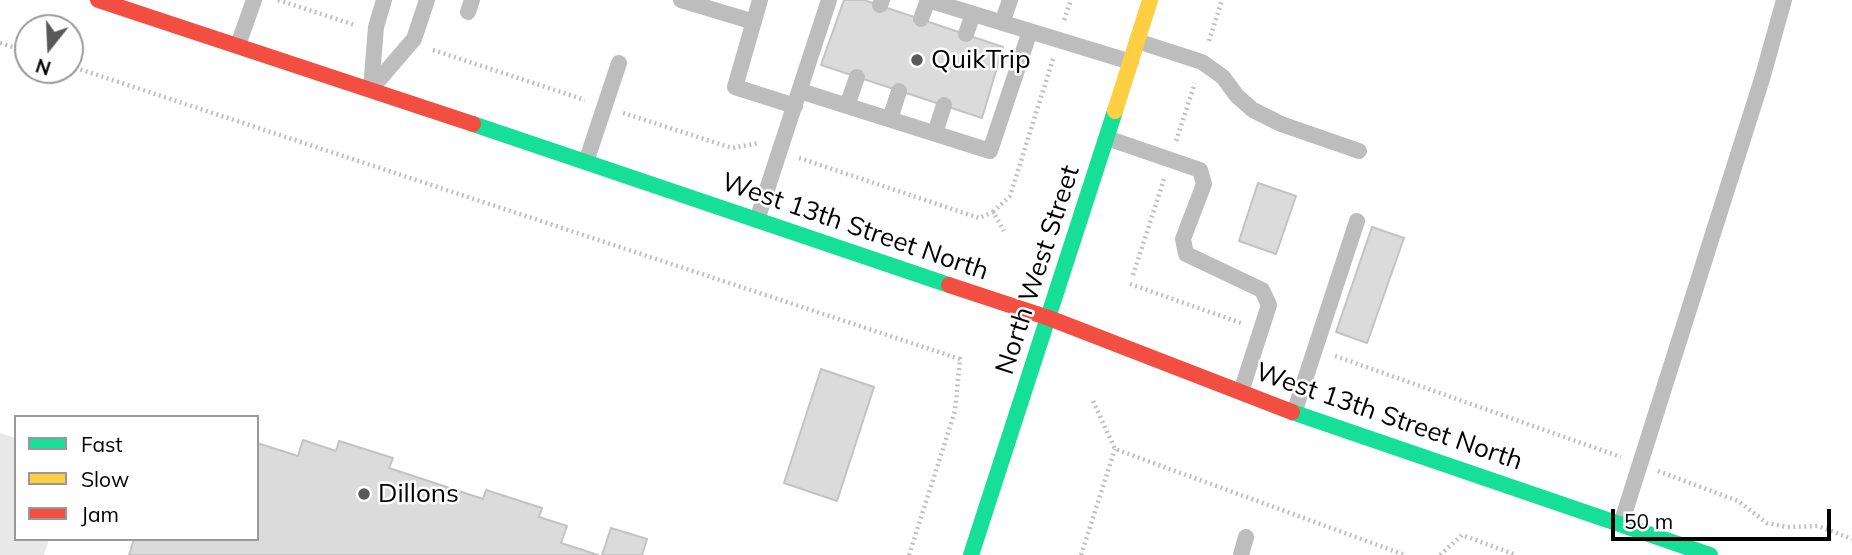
<!DOCTYPE html>
<html>
<head>
<meta charset="utf-8">
<style>
  body { margin:0 }
  #map { position:relative; width:1852px; height:555px; overflow:hidden; background:#fff; font-family:Mulish,sans-serif }
  canvas { display:block }
  .legend { position:absolute; left:14px; top:415px; width:245px; height:126px; box-sizing:border-box; background:#fff; border:2px solid #999; margin:0; padding:9px 12px; list-style:none; font-size:21px; color:#000 }
  .legend li { display:flex; align-items:center; gap:14px; height:35px }
  .legend b { width:35px; border:2px solid #999 }
  .north { position:absolute; left:14px; top:14px; width:70px; height:70px; box-sizing:border-box; background:#fff; border:2px solid #999; border-radius:50%; rotate:198deg; font-size:19px; font-weight:700; line-height:28px; text-align:center; color:#000 }
  .north::after { content:''; display:block; margin:auto; width:24px; height:32px; background:#595959; clip-path:polygon(50% 0,100% 100%,50% 72%,0 100%) }
  .scale { position:absolute; left:1611px; top:509px; width:220px; height:32px; box-sizing:border-box; border:4px solid #000; border-top:0; padding-left:9px; font-size:21px; line-height:24px; white-space:nowrap; color:#000; -webkit-text-stroke:5px #fff; paint-order:stroke }
</style>
</head>
<body>
<div id="map">
<canvas width="1852" height="555"></canvas>
<ul class="legend">
<li><b style="height:9px;background:#16e098"></b>Fast</li>
<li><b style="height:9px;background:#ffcf43"></b>Slow</li>
<li><b style="height:9px;background:#f24e42"></b>Jam</li>
</ul>
<div class="north">N</div>
<div class="scale">50 m</div>
</div>
<script>
const context = document.querySelector('canvas').getContext('2d');
context.lineJoin = 'round';
function fill(path, color) {
  context.fillStyle = color;
  context.fill(path, 'evenodd');
}
function toPath(rows) {
  const path = new Path2D();
  for (const r of rows) {
    path.moveTo(r[0], r[1]);
    for (let i = 2; i < r.length; i += 2) path.lineTo(r[i], r[i + 1]);
  }
  return path;
}
function strokePath(path, color, width, dash) {
  context.strokeStyle = color;
  context.lineWidth = width;
  context.lineCap = dash ? 'butt' : 'round';
  context.setLineDash(dash || []);
  context.stroke(path);
}
function write(font, color, halo, rows, align = 'center') {
  context.font = font + ' Mulish,sans-serif';
  context.lineWidth = 5;
  context.setLineDash([]);
  context.textBaseline = 'middle';
  context.strokeStyle = halo;
  context.fillStyle = color;
  for (const [text, x, y, turn = 0] of rows) {
    context.save();
    context.translate(x, y);
    context.rotate((+turn || 0) * Math.PI / 180);
    context.textAlign = isNaN(turn) ? turn : align;
    if (halo) context.strokeText(text, 0, 0);
    context.fillText(text, 0, 0);
    context.restore();
  }
}
fill(toPath([
  [0,433,16,438,16,539,49,539,44,555,0,555]
]), '#e8e8e8');
const building = toPath([
  [844,0,864,0,1003,47,982,118,821,65,844,0],
  [1258,183,1296,196,1276,254,1239,241,1258,183],
  [1372,227,1404,238,1367,343,1336,332,1372,227],
  [821,369,874,387,837,501,784,483,821,369],
  [303,440,336,451,339,441,393,458,389,468,483,499,486,490,542,508,539,517,567,526,561,543,598,555,129,555,134,539,257,539,257,443,298,456,303,440],
  [611,528,647,539,642,555,602,555,611,528]
]);
fill(building, '#dbdbdb');
strokePath(building, '#c3c3c3', 2);
strokePath(toPath([
  [278,0,355,25],
  [1064,20,1071,0],
  [1209,41,1222,0],
  [0,43,28,52],
  [433,50,585,100],
  [70,66,960,359,955,411,909,555],
  [623,113,732,148,759,143],
  [1176,141,1195,83],
  [799,158,979,218,993,212,1004,231],
  [993,212,1010,196,1053,59],
  [1133,275,1164,179],
  [1130,284,1241,323],
  [1335,356,1621,457],
  [1093,401,1115,449,1405,555],
  [1658,471,1738,501,1767,523,1787,527,1818,526,1852,539],
  [1081,555,1115,449],
  [1440,555,1462,535,1516,555]
]), '#c2c2c2', 4.5, [2, 3.5]);
strokePath(toPath([
  [681,0,754,22],
  [760,0,735,87,795,106],
  [928,0,1131,62],
  [880,5,882,0],
  [468,12,472,0],
  [921,19,928,0],
  [1002,23,1010,0],
  [966,34,973,14],
  [1137,41,1202,62,1223,77,1237,96,1253,110,1281,124,1359,151],
  [238,45,254,0],
  [371,89,414,39,427,0],
  [371,89,376,27,384,0],
  [800,91,990,151,1030,31],
  [847,106,857,77],
  [890,119,899,91],
  [935,133,944,105],
  [1107,138,1200,170,1204,184,1183,239,1186,254,1262,290,1269,305,1241,392],
  [586,162,619,63],
  [757,220,829,0],
  [1294,413,1357,221],
  [1621,524,1762,79,1784,0],
  [1241,555,1246,537]
]), '#bdbdbd', 16);
strokePath(toPath([
  [473,124,949,285],
  [1292,412,1710,555],
  [971,555,1115,111]
]), '#16e098', 16);
strokePath(toPath([
  [1115,111,1150,0]
]), '#ffcf43', 16);
strokePath(toPath([
  [98,0,473,124],
  [949,285,1049,318,1292,412]
]), '#f24e42', 16);
for (const [x, y, r, color] of [
  [917,60,7,"#595959"],
  [364,494,7,"#595959"]
]) {
  const dot = new Path2D();
  dot.arc(x, y, r, 0, 2 * Math.PI);
  context.fillStyle = color;
  context.fill(dot);
  strokePath(dot, '#fff', 2.5);
}
write('26px', '#000', '#fff', [
  ["QuikTrip",931,60],
  ["Dillons",378,494]
], 'left');
write('26px', '#000', '#fff', [
  ["West 13th Street North",855,227,19],
  ["North West Street",1038,270,-72],
  ["West 13th Street North",1389,417,19]
]);
</script>
</body>
</html>
